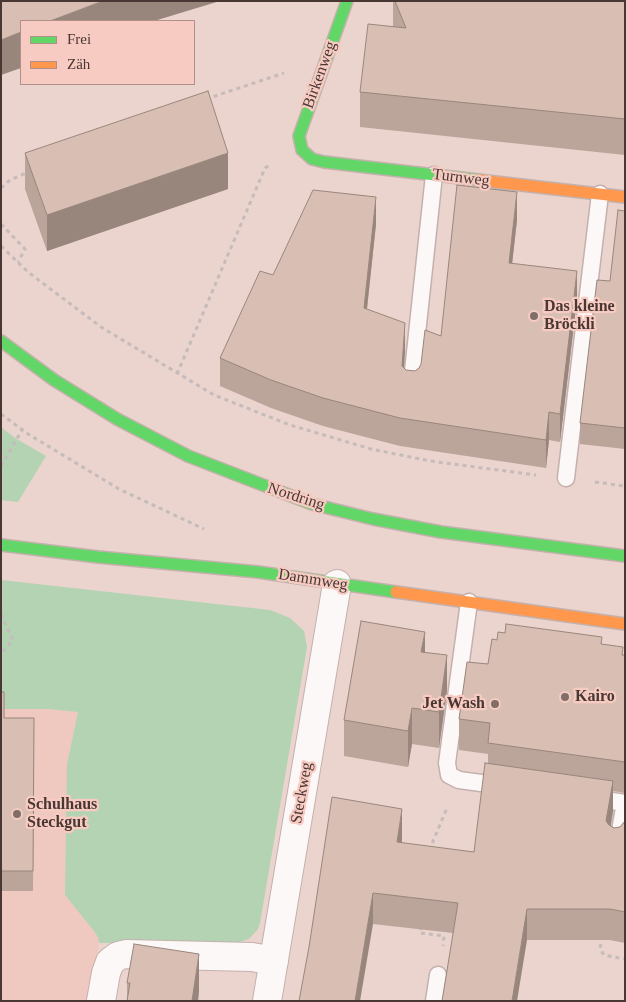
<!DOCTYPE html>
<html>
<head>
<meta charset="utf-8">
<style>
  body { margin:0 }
  #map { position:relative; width:626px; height:1002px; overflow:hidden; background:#ebd3ce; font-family:Georgia,serif }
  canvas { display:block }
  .frame { position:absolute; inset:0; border:2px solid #483733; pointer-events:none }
  .legend { position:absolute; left:20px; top:20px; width:175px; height:65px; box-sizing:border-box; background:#f7cbc2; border:1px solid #b19089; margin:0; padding:6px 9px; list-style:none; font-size:15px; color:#483733 }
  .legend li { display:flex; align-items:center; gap:10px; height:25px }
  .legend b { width:25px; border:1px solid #b19089 }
</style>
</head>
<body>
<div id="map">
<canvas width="626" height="1002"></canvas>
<div class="frame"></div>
<ul class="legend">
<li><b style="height:6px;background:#63d668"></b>Frei</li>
<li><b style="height:6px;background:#ff974d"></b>Zäh</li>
</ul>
</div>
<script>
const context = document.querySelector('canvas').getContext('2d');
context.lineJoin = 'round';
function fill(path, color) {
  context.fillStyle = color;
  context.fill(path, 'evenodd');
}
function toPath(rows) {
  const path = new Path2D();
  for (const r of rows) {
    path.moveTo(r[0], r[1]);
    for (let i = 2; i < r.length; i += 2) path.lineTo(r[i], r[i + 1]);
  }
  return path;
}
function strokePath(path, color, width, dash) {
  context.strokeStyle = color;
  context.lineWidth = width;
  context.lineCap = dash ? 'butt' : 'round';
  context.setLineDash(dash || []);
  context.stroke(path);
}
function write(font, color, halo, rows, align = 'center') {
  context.font = font + ' Georgia,serif';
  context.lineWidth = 4.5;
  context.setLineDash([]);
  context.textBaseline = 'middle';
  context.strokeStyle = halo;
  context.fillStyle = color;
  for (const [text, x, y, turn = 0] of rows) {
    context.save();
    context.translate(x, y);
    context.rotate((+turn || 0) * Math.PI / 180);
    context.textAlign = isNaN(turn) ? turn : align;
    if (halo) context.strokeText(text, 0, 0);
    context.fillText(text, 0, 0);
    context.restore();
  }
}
fill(toPath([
  [1,709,48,709,78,712,67,764,94,931,98,937,99,943,89,1001,1,1001]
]), '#efc8bf');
fill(toPath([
  [1,427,15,438,46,456,18,502,1,500],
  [1,580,270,610,290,618,304,631,307,647,260,923,258,929,249,939,237,943,99,943,98,937,94,931,65,895,67,764,78,712,48,709,1,709]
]), '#b3d3b2');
const lane = toPath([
  [411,390,434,175],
  [566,478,600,194],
  [469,602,447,763,449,775,459,780,503,786],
  [592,798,625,803],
  [617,847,625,803],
  [434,1001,438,975]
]);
const street = toPath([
  [101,1001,106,973,110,962,118,956,126,954,252,957,274,961],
  [267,1001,337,584]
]);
const fast = toPath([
  [347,1,299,136,302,150,312,159,324,162,478,180],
  [1,341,54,380,117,419,188,456,312,504,373,519,441,532,625,556],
  [1,545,98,557,258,572,396,592]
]);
const slow = toPath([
  [478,180,625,197],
  [396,592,625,624]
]);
strokePath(lane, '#c4b1ad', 19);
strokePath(street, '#c4b1ad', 30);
strokePath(fast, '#c4b1ad', 14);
strokePath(slow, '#c4b1ad', 14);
strokePath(toPath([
  [206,99,284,73],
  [1,188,10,180,28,172],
  [1,224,25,249,18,262],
  [1,246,28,272,101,327,214,395,290,425,371,449,430,461,536,475],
  [177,374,265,168,270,165],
  [1,414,28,434,119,489,204,529],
  [1,466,22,430],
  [595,482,625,486],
  [1,614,13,640,1,654],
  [431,851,433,841,447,808],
  [421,926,420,933,444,936,443,946],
  [602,936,600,949,604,955,625,959]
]), '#c5bbba', 3, [4, 4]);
strokePath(lane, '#fcf8f8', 16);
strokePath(street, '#fcf8f8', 28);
strokePath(fast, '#63d668', 11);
strokePath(slow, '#ff974d', 11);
fill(toPath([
  [393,1,625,1,625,155,360,127,360,92,393,27],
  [25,153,228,189,47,251,25,189],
  [625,211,625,449,580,444,580,423],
  [517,220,512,264,577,299,560,442,549,440,546,468,400,446,323,426,271,408,220,386,220,358,273,275,376,224,367,309,405,351,404,368,406,370,415,371,419,368],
  [602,644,623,655,625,655,625,793,613,791,613,811,611,826,614,828,620,827,625,821,625,943,610,940,527,940,453,933,373,924,299,1001,402,840,402,843,474,852,488,763,488,754,459,750,459,719,488,664],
  [447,690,439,748,412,744,408,767,344,756,344,720],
  [1,692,4,718,34,718,33,891,1,891],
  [127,983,199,990,198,1001,127,1001]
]), '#bba49a');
fill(toPath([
  [103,1,220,1,154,21,50,21],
  [21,32,21,68,1,75,1,40],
  [228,153,228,189,47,251,47,215],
  [517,192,517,220,509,291,509,263],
  [376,197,376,224,364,336,364,308],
  [577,271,577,299,560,442,560,414],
  [405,323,405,351,402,394,402,366],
  [549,412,549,440,546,468,546,440],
  [425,632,425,668,421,652],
  [447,655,447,690,439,748,439,712],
  [412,708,412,744,408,767,408,731],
  [613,781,613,811,606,852,606,821],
  [402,809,402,840,397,873,397,842],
  [373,893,373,924,360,1001,355,1001],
  [527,909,527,940,517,1001,512,1001],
  [199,954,199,990,198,1001,192,1001]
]), '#98867d');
const building = toPath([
  [1,1,103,1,50,21,21,21,21,32,1,40,1,1],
  [395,1,625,1,625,119,360,92,368,24,406,28,395,1],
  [208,91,228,153,47,215,25,153,208,91],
  [457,185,517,192,509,263,577,271,560,414,549,412,546,440,400,418,323,398,271,380,220,358,260,271,273,275,313,190,376,197,364,308,405,323,402,366,406,370,415,371,419,368,421,364,425,330,441,336,457,185],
  [618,210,625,211,625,428,580,423,597,280,610,281,618,210],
  [361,621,425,632,421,652,447,655,439,712,412,708,408,731,344,720,361,621],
  [506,624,602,637,601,644,623,647,622,655,625,655,625,762,488,743,490,723,459,719,467,662,488,664,492,639,497,640,498,632,505,633,506,624],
  [1,692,4,692,4,718,34,718,33,871,1,871,1,692],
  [485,763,613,781,606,821,609,825,614,828,620,827,625,821,625,912,610,909,527,909,512,1001,442,1001,458,903,373,893,355,1001,299,1001,309,947,332,797,402,809,397,842,474,852,485,763],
  [134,944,199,954,192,1001,127,1001,130,983,127,983,134,944]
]);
fill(building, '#d9bfb3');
strokePath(building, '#98867d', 1);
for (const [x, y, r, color] of [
  [534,316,5,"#816e69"],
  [565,697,5,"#816e69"],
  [495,704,5,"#816e69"],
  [17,814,5,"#816e69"]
]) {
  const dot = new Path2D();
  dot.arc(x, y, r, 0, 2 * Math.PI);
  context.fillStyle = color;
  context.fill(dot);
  strokePath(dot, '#f7cbc2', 2);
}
write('16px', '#483733', '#f7cbc2', [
  ["Birkenweg",320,75,-70],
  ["Turnweg",461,178,7],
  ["Nordring",296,497,18],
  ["Dammweg",313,580,9],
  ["Steckweg",302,793,-80]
]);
write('bold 16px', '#483733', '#f7cbc2', [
  ["Das kleine",544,307],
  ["Bröckli",544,325],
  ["Kairo",575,697],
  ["Jet Wash",485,704,"right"],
  ["Schulhaus",27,805],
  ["Steckgut",27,823]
], 'left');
</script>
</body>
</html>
